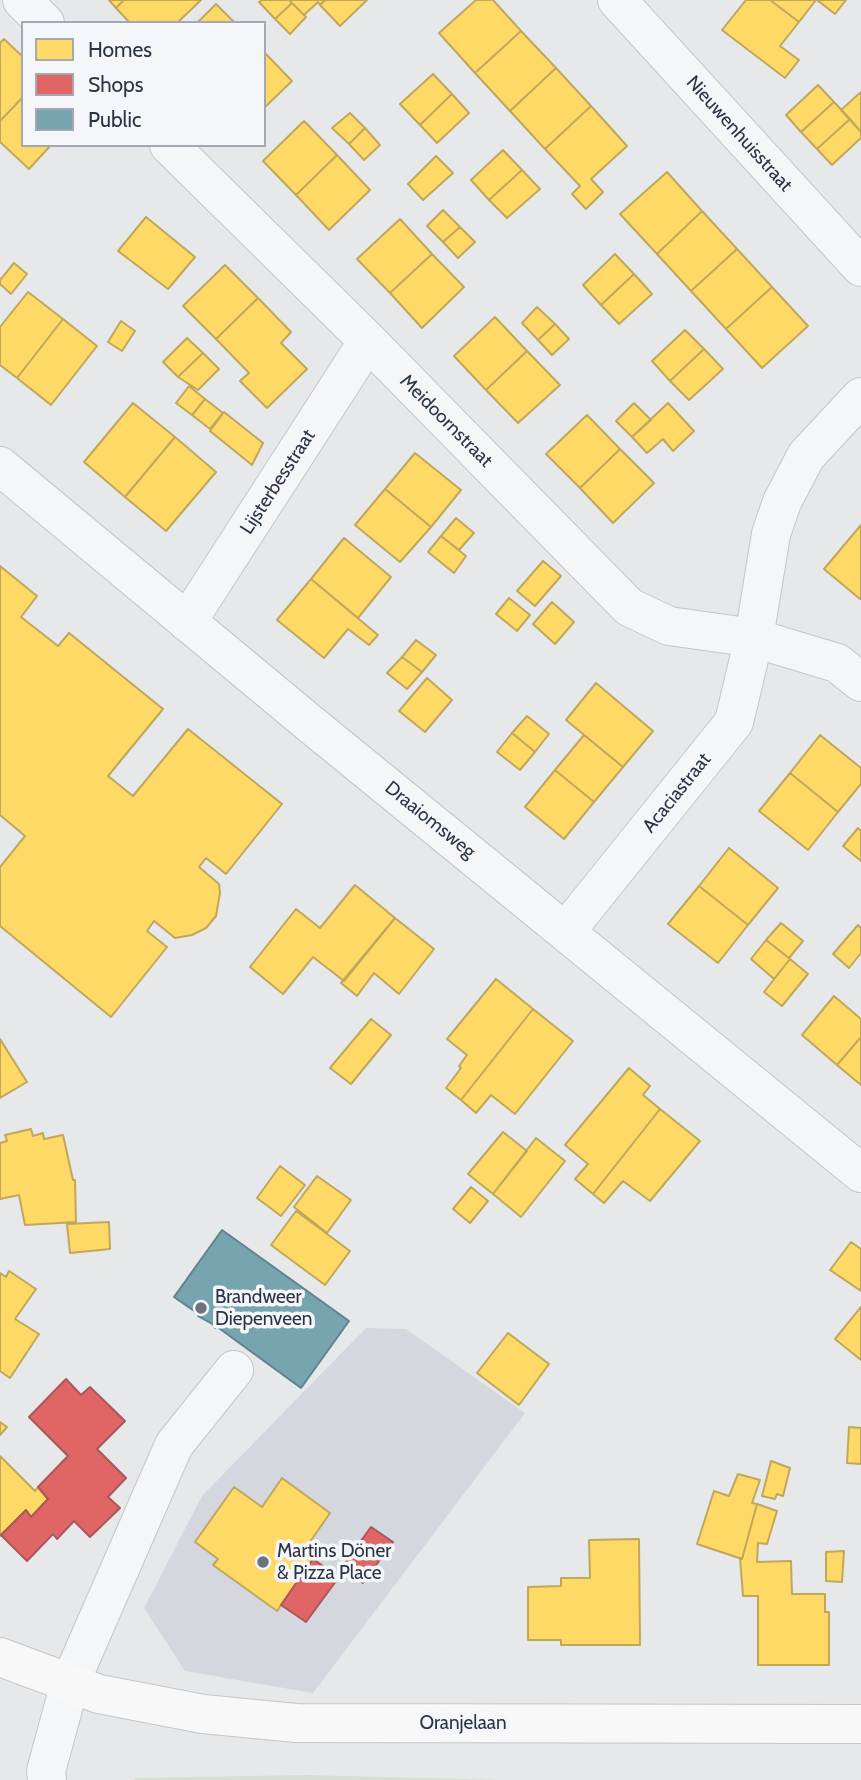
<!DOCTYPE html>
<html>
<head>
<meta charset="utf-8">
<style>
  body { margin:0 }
  #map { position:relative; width:861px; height:1780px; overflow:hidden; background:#e6e8ea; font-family:Cabin,sans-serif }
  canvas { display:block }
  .legend { position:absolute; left:21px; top:21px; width:245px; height:126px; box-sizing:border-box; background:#f4f6f9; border:2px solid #a4a8b1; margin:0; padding:9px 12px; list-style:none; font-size:21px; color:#2b3445 }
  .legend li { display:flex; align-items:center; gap:14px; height:35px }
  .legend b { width:35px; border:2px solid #a4a8b1 }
</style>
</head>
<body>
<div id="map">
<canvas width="861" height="1780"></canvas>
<ul class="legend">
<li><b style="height:19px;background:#ffd966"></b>Homes</li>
<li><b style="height:19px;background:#e06666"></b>Shops</li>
<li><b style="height:19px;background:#76a5af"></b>Public</li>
</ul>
</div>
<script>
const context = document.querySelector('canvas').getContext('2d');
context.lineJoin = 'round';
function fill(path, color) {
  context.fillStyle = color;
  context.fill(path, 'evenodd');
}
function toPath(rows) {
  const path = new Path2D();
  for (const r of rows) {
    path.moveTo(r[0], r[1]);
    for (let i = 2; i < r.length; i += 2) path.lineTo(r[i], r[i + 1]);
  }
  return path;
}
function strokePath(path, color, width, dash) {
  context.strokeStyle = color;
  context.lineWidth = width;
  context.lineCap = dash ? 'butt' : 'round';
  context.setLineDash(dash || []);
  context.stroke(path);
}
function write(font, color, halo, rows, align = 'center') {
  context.font = font + ' Cabin,sans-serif';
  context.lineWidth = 7;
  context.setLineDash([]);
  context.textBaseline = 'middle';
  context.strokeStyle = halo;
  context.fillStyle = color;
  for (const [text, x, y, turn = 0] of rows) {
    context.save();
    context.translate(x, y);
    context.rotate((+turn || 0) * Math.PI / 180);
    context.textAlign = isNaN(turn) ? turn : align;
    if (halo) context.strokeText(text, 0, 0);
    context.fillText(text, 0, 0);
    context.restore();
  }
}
fill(toPath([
  [366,1328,406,1329,525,1413,313,1693,185,1671,144,1608,202,1496]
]), '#d4d7dd');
fill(toPath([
  [306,1775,501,1780,134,1780,137,1778]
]), '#d6ded6');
const homes = toPath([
  [109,0,124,0,116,8,109,0],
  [124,0,201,0,177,23,130,23,116,8,124,0],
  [262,0,289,0,292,3,275,19,259,2,262,0],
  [289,0,325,0,320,5,318,2,304,15,289,0],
  [325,0,367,0,340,26,320,5,325,0],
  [476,0,493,0,521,31,475,73,439,33,476,0],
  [746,0,770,0,799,22,780,46,799,60,785,78,722,30,746,0],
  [770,0,816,0,799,22,770,0],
  [817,0,846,0,835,14,817,0],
  [292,3,306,17,290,34,275,19,292,3],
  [216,4,235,23,197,23,216,4],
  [521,31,556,68,510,111,475,73,521,31],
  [4,39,23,57,23,97,0,121,0,43,4,39],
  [264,52,292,81,264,108,264,52],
  [556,68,591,106,545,149,510,111,556,68],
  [433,74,452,94,420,125,400,104,433,74],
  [818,85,834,102,801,132,786,115,818,85],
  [861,92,861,132,841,110,861,92],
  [452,94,469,113,437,143,420,125,452,94],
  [23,97,23,145,51,145,29,169,0,142,0,121,23,97],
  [834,102,850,119,817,149,801,132,834,102],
  [591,106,627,146,591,179,603,192,586,209,572,194,580,186,545,149,591,106],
  [350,113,365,128,349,144,332,128,350,113],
  [850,119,861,132,861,138,832,165,817,149,850,119],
  [304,121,337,155,296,195,263,161,304,121],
  [365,128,380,145,364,160,349,144,365,128],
  [503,150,522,170,489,200,471,180,503,150],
  [337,155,370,190,329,230,296,195,337,155],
  [436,156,453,173,423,200,408,184,436,156],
  [522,170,540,189,507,218,489,200,522,170],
  [667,172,702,211,657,254,620,214,667,172],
  [443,210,460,227,443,242,427,226,443,210],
  [702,211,737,249,691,291,657,254,702,211],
  [146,217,195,257,168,289,118,251,146,217],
  [400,219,432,254,390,293,357,259,400,219],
  [460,227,475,242,458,258,443,242,460,227],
  [737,249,772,287,726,329,691,291,737,249],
  [432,254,464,287,422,328,390,293,432,254],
  [615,254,634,274,601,305,583,285,615,254],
  [14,263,27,274,11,294,0,284,0,280,14,263],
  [225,265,258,298,216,339,183,306,225,265],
  [634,274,652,294,619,324,601,305,634,274],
  [772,287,808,326,762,368,726,329,772,287],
  [28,292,63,319,17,378,0,365,0,327,28,292],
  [258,298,291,332,281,343,307,369,267,408,240,381,249,373,216,339,258,298],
  [537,307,555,324,538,340,522,323,537,307],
  [495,317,527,351,486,390,454,356,495,317],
  [63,319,97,346,51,405,17,378,63,319],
  [121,321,135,331,122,351,108,342,121,321],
  [555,324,569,339,552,355,538,340,555,324],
  [685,330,704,349,670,381,652,361,685,330],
  [187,338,203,353,178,377,163,362,187,338],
  [704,349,723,369,689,400,670,381,704,349],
  [527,351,560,385,518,423,486,390,527,351],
  [203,353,219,369,198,390,178,377,203,353],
  [189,386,205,399,192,415,176,403,189,386],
  [205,399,223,413,210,429,192,415,205,399],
  [133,403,175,437,125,497,84,462,133,403],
  [634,403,651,420,632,437,616,421,634,403],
  [668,403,694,431,673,451,663,439,647,453,632,437,668,403],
  [224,412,263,443,252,465,210,431,224,412],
  [587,415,620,449,580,488,546,454,587,415],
  [175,437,216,472,166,531,125,497,175,437],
  [620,449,654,483,613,523,580,488,620,449],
  [415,453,461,490,431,527,385,489,415,453],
  [385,489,431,527,400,562,355,525,385,489],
  [456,518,474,533,459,550,441,536,456,518],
  [861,525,861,598,860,599,824,569,861,525],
  [441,536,466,556,454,573,428,552,441,536],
  [344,538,391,577,358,618,311,579,344,538],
  [543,561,561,576,535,606,517,591,543,561],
  [0,566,37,596,21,617,58,646,69,633,163,709,108,776,133,796,188,729,282,804,226,874,206,858,199,867,219,884,220,893,216,916,206,928,192,935,175,938,154,921,147,931,167,947,111,1017,0,926,0,867,25,836,0,815,0,566],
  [311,579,378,635,369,645,348,629,324,658,277,620,311,579],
  [509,598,530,615,517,631,496,614,509,598],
  [552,602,574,622,555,644,533,624,552,602],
  [416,640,436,655,422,672,402,657,416,640],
  [402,657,422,672,407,689,387,673,402,657],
  [427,678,452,700,425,732,399,711,427,678],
  [596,683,653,731,623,767,566,720,596,683],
  [527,716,549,734,535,752,512,733,527,716],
  [512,733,535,752,520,770,497,752,512,733],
  [584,735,623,767,594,802,555,770,584,735],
  [820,735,861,768,861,784,838,812,790,773,820,735],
  [555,770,594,802,564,839,525,807,555,770],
  [790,773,838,812,808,850,759,811,790,773],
  [858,828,861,831,861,861,843,846,858,828],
  [729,848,778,888,748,925,699,886,729,848],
  [355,885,395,918,344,981,313,957,283,994,250,967,296,909,320,928,355,885],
  [699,886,748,925,718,963,668,924,699,886],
  [395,918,434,949,399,994,374,973,357,996,341,983,395,918],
  [781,923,803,941,789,958,766,940,781,923],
  [858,925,861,928,861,953,849,968,833,954,858,925],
  [766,940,790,959,774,979,751,959,766,940],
  [790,959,808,974,782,1006,764,992,790,959],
  [496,979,533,1009,461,1100,446,1088,461,1068,459,1066,467,1055,447,1039,496,979],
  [834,996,861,1019,861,1037,837,1065,802,1035,834,996],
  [533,1009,573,1041,515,1114,491,1095,476,1113,461,1100,533,1009],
  [371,1019,391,1035,351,1084,330,1068,371,1019],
  [861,1037,861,1085,837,1065,861,1037],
  [0,1039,27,1082,0,1098,0,1039],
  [629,1068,650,1086,643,1095,660,1109,593,1194,575,1179,588,1164,565,1145,629,1068],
  [660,1109,700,1141,650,1201,623,1181,604,1203,593,1194,660,1109],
  [31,1129,33,1136,43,1133,44,1139,63,1135,73,1180,75,1180,76,1222,25,1225,19,1195,0,1199,0,1143,7,1141,5,1135,31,1129],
  [503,1132,527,1151,493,1194,468,1174,503,1132],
  [536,1138,565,1161,521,1217,493,1194,536,1138],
  [280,1166,305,1185,281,1216,257,1198,280,1166],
  [317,1176,351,1200,327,1233,294,1207,317,1176],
  [471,1187,488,1201,470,1223,453,1209,471,1187],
  [296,1211,350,1251,325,1285,271,1245,296,1211],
  [109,1222,110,1249,70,1253,67,1224,109,1222],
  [851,1242,861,1249,861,1291,830,1270,851,1242],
  [9,1271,36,1289,15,1319,39,1334,10,1378,0,1371,0,1273,6,1277,9,1271],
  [861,1307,861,1360,835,1339,861,1307],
  [508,1333,549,1364,519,1405,477,1373,508,1333],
  [0,1422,7,1427,0,1435,0,1422],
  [849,1427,861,1428,861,1464,847,1463,849,1427],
  [0,1456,35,1491,38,1487,48,1499,31,1517,26,1510,0,1536,0,1456],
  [771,1461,790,1468,783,1496,777,1494,775,1499,762,1496,771,1461],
  [738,1474,760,1480,752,1503,757,1504,742,1559,697,1544,714,1491,729,1496,738,1474],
  [282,1478,330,1513,303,1552,313,1559,277,1611,213,1565,218,1559,195,1542,234,1487,262,1507,282,1478],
  [757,1504,777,1511,767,1544,758,1543,757,1562,791,1561,792,1594,825,1594,825,1612,829,1612,829,1665,758,1665,758,1596,743,1596,740,1558,742,1559,757,1504],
  [639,1539,640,1645,561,1645,561,1640,528,1640,528,1587,561,1586,561,1578,590,1578,589,1540,639,1539],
  [844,1551,842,1582,826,1581,826,1552,844,1551]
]);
fill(homes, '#ffd966');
strokePath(homes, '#bfa85c', 2);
const shops = toPath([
  [66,1379,81,1395,90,1387,125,1421,97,1449,126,1478,108,1497,120,1508,90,1537,74,1521,57,1539,53,1534,27,1561,1,1535,26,1510,31,1517,48,1499,38,1487,68,1456,29,1417,66,1379],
  [371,1527,393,1542,363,1583,342,1567,371,1527],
  [313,1559,339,1577,306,1622,281,1605,313,1559]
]);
fill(shops, '#e06666');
strokePath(shops, '#aa575c', 2);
const public = toPath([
  [222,1230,349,1321,301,1388,216,1326,215,1328,214,1325,198,1316,200,1315,174,1297,222,1230]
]);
fill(public, '#76a5af');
strokePath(public, '#60838f', 2);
const street = toPath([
  [22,0,45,23],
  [617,0,861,267],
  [169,145,368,341,629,607,669,626,754,638,837,663,861,682],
  [0,466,308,722,861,1173],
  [187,622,368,341],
  [566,931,734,722,754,638,771,534,782,502,806,456,861,397],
  [47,1780,46,1771,70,1683,174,1445,234,1370]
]);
const secondary = toPath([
  [0,1657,99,1694,203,1714,296,1723,861,1724]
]);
strokePath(street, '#c4c6c8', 40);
strokePath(secondary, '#c4c6c8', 40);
strokePath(street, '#f5f6f7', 38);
strokePath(secondary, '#f8f8f8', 38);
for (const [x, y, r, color] of [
  [201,1308,7,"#6c737f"],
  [263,1562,7,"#6c737f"]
]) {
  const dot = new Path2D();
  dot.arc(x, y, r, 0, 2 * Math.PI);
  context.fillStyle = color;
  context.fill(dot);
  strokePath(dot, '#f4f6f9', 2.5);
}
write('19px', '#2b3445', '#f4f6f9', [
  ["Nieuwenhuisstraat",739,134,48],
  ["Meidoornstraat",446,421,45],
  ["Lijsterbesstraat",278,482,-57],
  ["Acaciastraat",677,793,-51],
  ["Draaiomsweg",430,820,39],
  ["Oranjelaan",463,1723]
]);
write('19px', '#2b3445', '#f4f6f9', [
  ["Brandweer",215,1297],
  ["Diepenveen",215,1319],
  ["Martins Döner",277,1551],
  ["& Pizza Place",277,1573]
], 'left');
</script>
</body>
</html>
